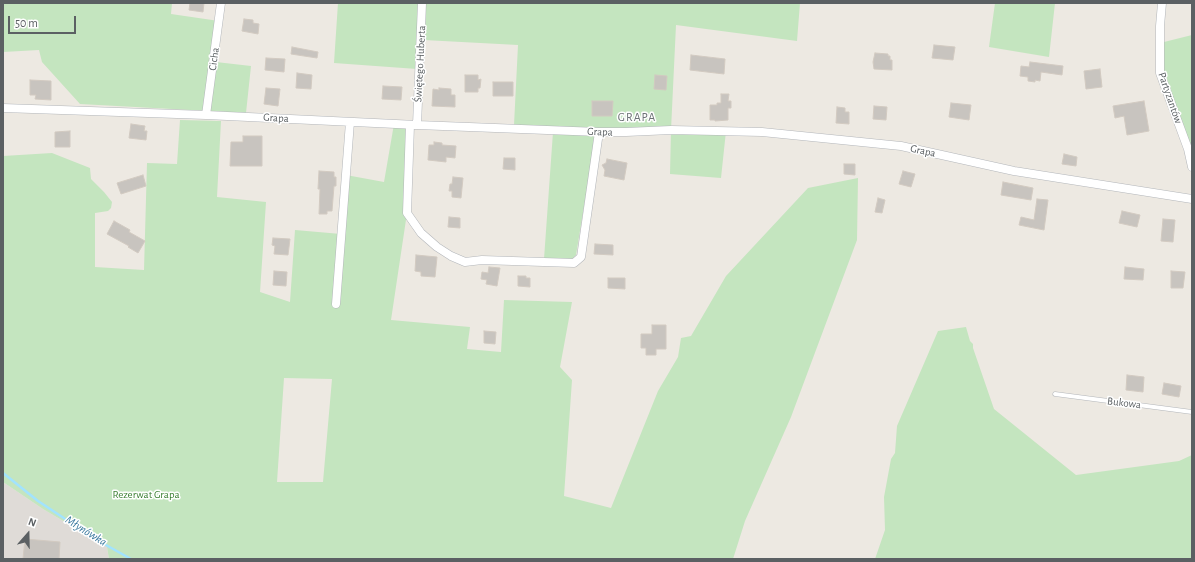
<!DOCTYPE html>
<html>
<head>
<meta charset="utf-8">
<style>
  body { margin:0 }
  #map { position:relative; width:1195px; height:562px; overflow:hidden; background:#ede9e2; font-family:"Alegreya Sans",sans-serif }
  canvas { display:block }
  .frame { position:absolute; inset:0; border:4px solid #5b6063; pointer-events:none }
  .north { position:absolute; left:8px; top:514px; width:40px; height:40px; -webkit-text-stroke:3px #fff; paint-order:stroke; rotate:20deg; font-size:11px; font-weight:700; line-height:16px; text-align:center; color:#5b6063 }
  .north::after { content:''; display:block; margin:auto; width:14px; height:18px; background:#5b6063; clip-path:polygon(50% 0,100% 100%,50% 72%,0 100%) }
  .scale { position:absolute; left:8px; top:16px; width:68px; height:18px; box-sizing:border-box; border:2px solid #5b6063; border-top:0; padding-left:5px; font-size:12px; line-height:14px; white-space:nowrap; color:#5b6063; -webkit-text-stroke:3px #fff; paint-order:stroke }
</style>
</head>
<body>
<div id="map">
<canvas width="1195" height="562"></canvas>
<div class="frame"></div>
<div class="north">N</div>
<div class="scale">50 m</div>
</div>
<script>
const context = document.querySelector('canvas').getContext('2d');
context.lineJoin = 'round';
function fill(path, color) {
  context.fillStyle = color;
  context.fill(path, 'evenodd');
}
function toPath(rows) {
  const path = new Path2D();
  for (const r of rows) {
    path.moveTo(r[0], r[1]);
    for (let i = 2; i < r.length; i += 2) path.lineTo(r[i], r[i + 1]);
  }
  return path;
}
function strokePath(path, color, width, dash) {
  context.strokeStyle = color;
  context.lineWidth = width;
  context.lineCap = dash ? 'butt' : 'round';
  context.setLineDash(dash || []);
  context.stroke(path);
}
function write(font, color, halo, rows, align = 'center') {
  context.font = font + ' "Alegreya Sans",sans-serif';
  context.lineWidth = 3;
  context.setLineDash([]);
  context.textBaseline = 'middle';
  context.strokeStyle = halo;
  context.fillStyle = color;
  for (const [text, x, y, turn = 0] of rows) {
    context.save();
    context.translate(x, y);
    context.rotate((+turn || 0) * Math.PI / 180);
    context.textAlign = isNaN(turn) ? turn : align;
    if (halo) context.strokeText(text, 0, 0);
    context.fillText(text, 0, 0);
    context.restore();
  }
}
fill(toPath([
  [3,482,43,509,107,547,109,559,3,559]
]), '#dfdbd7');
fill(toPath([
  [3,3,172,3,171,14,219,21,216,62,251,66,246,113,80,104,42,62,39,50,3,52],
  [338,3,420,3,417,69,334,63],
  [425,3,800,3,797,41,676,25,671,130,726,131,721,178,670,174,671,130,624,130,514,125,518,45,424,40],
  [995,3,1055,3,1049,57,989,47],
  [1192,35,1192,148,1188,149,1165,79,1162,60,1164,42],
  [180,120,221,121,217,197,266,202,260,292,290,302,295,230,341,234,346,175,384,182,394,124,410,125,407,213,391,320,470,327,467,349,501,352,504,300,572,302,560,367,572,380,564,496,611,508,658,391,678,357,681,338,691,336,726,276,808,188,858,178,857,240,791,417,745,521,733,559,109,559,107,547,43,509,3,482,3,156,52,153,90,168,91,179,104,192,112,202,111,208,108,211,95,213,95,267,144,270,147,163,177,164],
  [284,378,332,379,323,482,277,482],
  [553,132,596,134,576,255,572,259,544,259],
  [966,327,970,341,973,344,973,348,994,409,1076,475,1179,461,1192,455,1192,559,875,559,885,530,884,497,891,459,895,453,897,426,938,331]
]), '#c4e5bf');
strokePath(toPath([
  [3,473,38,501,97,540,131,559]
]), '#a2e3fe', 2.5);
const building = toPath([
  [190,3,204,3,203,12,189,10,190,3],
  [244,19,253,20,253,23,259,24,258,34,242,31,244,19],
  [934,45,955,47,953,60,932,58,934,45],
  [292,47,318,52,317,58,291,54,292,47],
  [875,53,888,54,888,56,890,56,890,60,892,60,892,70,874,69,873,62,875,53],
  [691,55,725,59,724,74,690,70,691,55],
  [266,58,285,59,284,72,265,70,266,58],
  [1030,62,1063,66,1062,75,1041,72,1040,81,1035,80,1035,82,1028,81,1028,77,1020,76,1021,66,1029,67,1030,62],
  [1100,69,1102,87,1086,89,1084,71,1100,69],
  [297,73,312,75,311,89,296,88,297,73],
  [465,75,478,75,478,80,481,79,480,88,478,88,478,92,465,92,465,75],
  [655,75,667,76,666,90,654,89,655,75],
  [30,80,51,81,51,100,35,99,36,95,30,95,30,80],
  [493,82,513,82,513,96,493,96,493,82],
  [383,86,402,87,401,100,382,99,383,86],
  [266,88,280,89,278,106,264,104,266,88],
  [439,88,451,89,451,95,455,95,455,107,432,106,433,89,439,90,439,88],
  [721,94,729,94,728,101,731,101,731,108,728,108,728,120,715,121,715,120,710,120,710,105,717,105,717,103,721,103,721,94],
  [592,101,613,101,612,116,592,116,592,101],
  [1144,101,1149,131,1127,135,1124,116,1115,118,1113,106,1144,101],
  [951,103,971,105,969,120,949,117,951,103],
  [874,106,887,107,886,120,873,119,874,106],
  [837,107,845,108,845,112,849,112,849,124,836,123,837,107],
  [131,124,145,126,144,131,147,131,146,140,129,138,131,124],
  [70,131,70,147,55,147,55,132,70,131],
  [243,136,262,136,262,166,230,166,231,142,243,142,243,136],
  [434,142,442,143,442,145,456,146,455,158,446,157,446,162,428,160,429,145,434,145,434,142],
  [1064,154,1077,157,1076,166,1062,164,1064,154],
  [504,158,515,158,515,170,503,169,504,158],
  [607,159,627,163,624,180,604,176,605,170,602,165,606,163,607,159],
  [844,164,855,164,855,175,844,174,844,164],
  [319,171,334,172,334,177,336,177,336,186,334,186,332,211,327,211,327,214,319,214,320,189,318,189,319,171],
  [903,171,915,174,911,187,899,184,903,171],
  [143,175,146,186,121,194,117,183,143,175],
  [453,177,463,178,461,198,452,197,452,191,449,191,450,184,452,184,453,177],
  [1003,182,1033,188,1031,200,1001,195,1003,182],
  [878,198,885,200,882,213,875,212,878,198],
  [1037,199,1048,200,1044,230,1019,225,1021,217,1034,220,1037,199],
  [1122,211,1140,215,1137,227,1119,223,1122,211],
  [449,217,460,218,460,228,448,227,449,217],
  [1163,219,1175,220,1173,242,1161,241,1163,219],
  [114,221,130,230,129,232,145,241,138,253,128,247,129,246,107,234,114,221],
  [273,238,290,239,288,255,274,254,275,246,272,245,273,238],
  [595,244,613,245,613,255,594,254,595,244],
  [416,255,437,257,435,277,421,276,421,272,415,271,416,255],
  [489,267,500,268,497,286,486,284,487,280,481,279,482,272,488,273,489,267],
  [1125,267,1144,269,1143,280,1124,279,1125,267],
  [274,271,287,272,286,286,273,285,274,271],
  [1171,271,1185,272,1183,288,1171,288,1171,271],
  [518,276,526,276,526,278,530,278,530,287,518,286,518,276],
  [608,278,625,278,625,289,608,288,608,278],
  [652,325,666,325,666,349,656,349,656,355,646,355,646,348,641,348,641,334,652,334,652,325],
  [484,331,496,332,495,344,484,343,484,331],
  [1127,375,1144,377,1143,392,1126,390,1127,375],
  [1164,383,1181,386,1179,397,1162,394,1164,383],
  [25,539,60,542,59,559,23,559,25,539]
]);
fill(building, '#c8c4bf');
strokePath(building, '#d2cac1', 1);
const service = toPath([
  [1055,394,1192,412]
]);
const minor = toPath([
  [1162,3,1160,26,1160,73,1188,149,1192,167],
  [3,108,206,115,417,125,599,132,626,132,671,130,762,132,901,146,1014,171,1192,199],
  [206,115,221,3],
  [410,125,407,213,421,233,437,247,451,256,465,262,482,260,574,263,581,257,599,132],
  [417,125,422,3],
  [336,304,350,122]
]);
strokePath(service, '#b3b6ba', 5);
strokePath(minor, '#b3b6ba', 9);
strokePath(service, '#fff', 4);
strokePath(minor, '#fff', 8);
write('11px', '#5b6063', '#fff', [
  ["Cicha",214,59,-82],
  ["Świętego Huberta",420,64,-87],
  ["Partyzantów",1170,98,71],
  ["Grapa",276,118,3],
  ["Grapa",600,132,2],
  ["Grapa",923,151,12],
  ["Bukowa",1124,403,7]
]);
write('11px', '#3c8034', '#fff', [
  ["Rezerwat Grapa",146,495]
]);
context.letterSpacing = '1px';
write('12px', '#6c7275', '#fff', [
  ["GRAPA",637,117]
]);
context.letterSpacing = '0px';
write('italic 12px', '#3b799e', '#fff', [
  ["Młynówka",86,531,32]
]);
</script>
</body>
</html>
